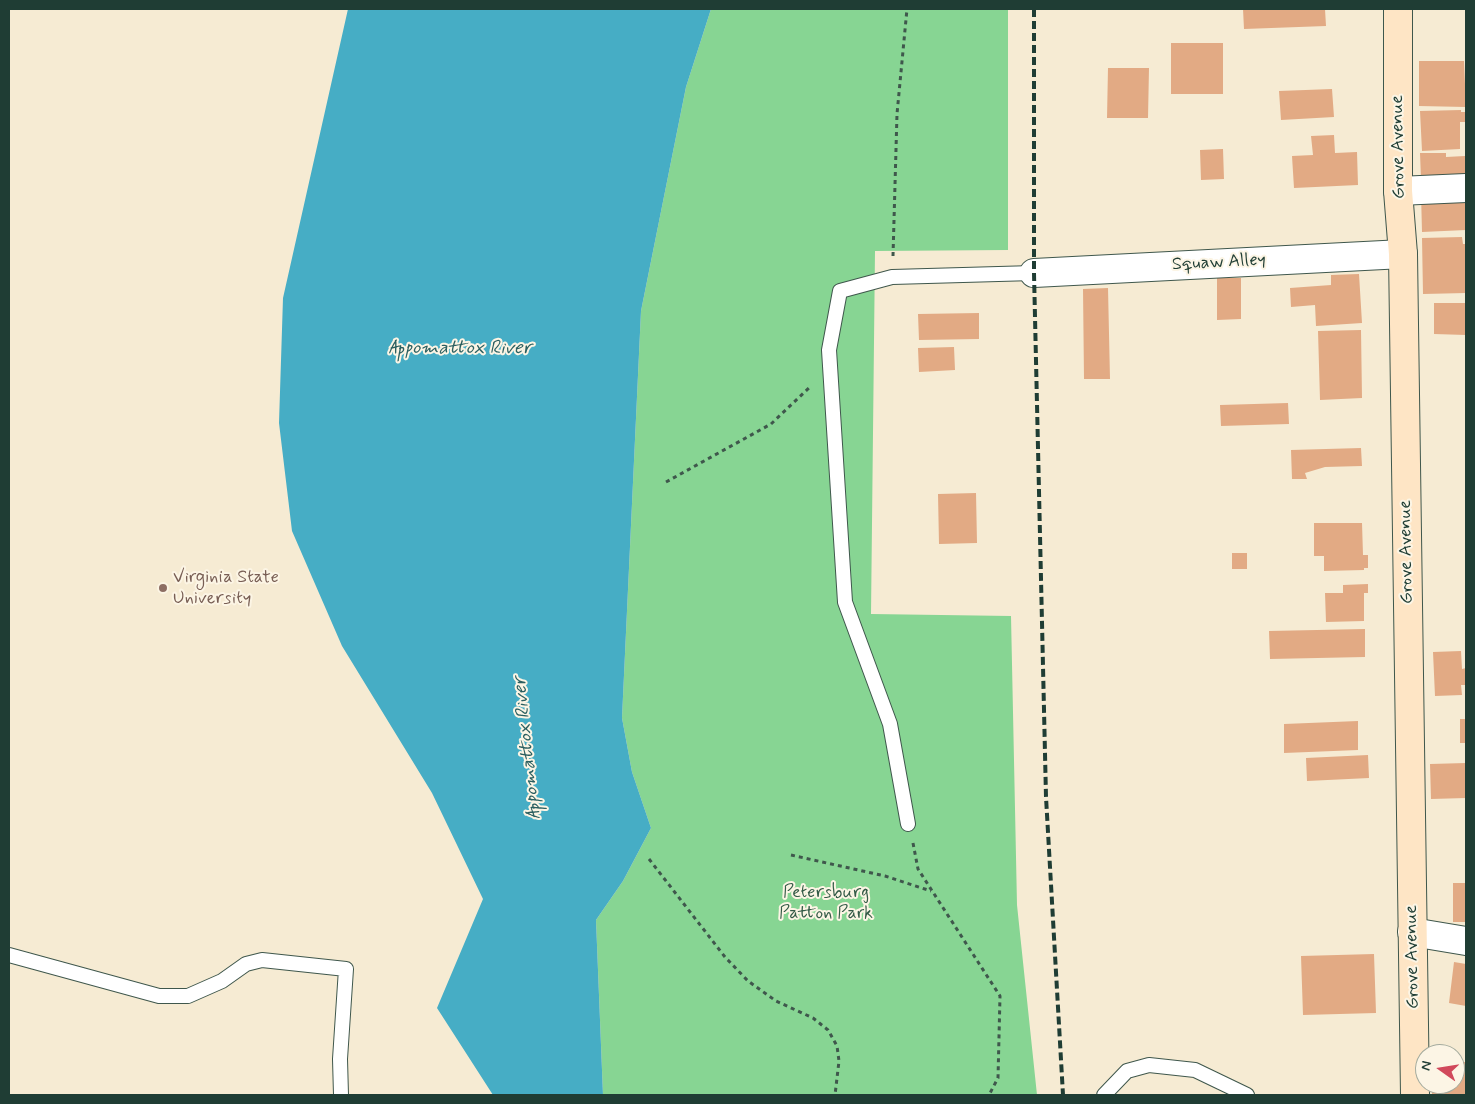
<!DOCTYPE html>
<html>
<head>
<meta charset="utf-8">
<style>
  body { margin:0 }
  #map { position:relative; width:1475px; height:1104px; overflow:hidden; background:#f6ebd3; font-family:Mynerve,sans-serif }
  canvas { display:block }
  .frame { position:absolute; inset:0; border:10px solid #1f3d34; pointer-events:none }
  .north { position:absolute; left:1415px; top:1044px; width:50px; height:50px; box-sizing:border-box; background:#fcf5e5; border:1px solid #a4ab9e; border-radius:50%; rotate:283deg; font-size:14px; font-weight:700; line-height:20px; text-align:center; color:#1f3d34 }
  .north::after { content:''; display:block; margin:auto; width:18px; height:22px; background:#d1495b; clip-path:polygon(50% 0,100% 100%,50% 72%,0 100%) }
</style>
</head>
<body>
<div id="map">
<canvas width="1475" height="1104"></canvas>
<div class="frame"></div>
<div class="north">N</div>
</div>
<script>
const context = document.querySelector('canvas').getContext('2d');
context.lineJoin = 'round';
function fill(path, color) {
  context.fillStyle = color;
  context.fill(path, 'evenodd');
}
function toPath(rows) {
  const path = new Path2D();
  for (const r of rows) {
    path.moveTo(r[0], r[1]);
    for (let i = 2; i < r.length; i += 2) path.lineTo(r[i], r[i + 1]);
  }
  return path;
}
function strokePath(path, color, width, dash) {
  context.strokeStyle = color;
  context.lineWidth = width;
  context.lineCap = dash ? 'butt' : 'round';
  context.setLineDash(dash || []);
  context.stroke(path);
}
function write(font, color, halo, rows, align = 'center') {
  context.font = font + ' Mynerve,sans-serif';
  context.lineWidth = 4;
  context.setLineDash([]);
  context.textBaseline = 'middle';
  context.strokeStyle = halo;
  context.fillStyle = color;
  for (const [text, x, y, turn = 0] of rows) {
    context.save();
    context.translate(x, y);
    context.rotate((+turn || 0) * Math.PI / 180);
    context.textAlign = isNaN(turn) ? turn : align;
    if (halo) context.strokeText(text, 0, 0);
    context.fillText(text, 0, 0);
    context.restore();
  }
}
fill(toPath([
  [711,9,1008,9,1008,250,875,251,871,614,1011,616,1017,905,1037,1095,603,1095,596,920,623,881,651,828,632,772,622,718,641,311,686,87]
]), '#87d593');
fill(toPath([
  [348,9,711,9,686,87,641,311,622,718,632,772,651,828,623,881,596,920,603,1095,493,1095,437,1008,483,899,432,793,342,646,292,531,279,423,283,298]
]), '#46adc5');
fill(toPath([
  [1243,9,1325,9,1326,26,1244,29],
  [1171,43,1223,43,1223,94,1171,94],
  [1419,61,1464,61,1466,107,1419,106],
  [1108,68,1149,68,1148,118,1107,118],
  [1332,89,1334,117,1281,120,1279,91],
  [1461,110,1461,112,1466,112,1466,122,1460,122,1460,149,1422,151,1420,111],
  [1334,135,1335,153,1357,152,1358,185,1294,188,1292,156,1313,155,1311,136],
  [1223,149,1224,179,1201,180,1200,150],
  [1420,153,1446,153,1446,157,1465,156,1466,178,1421,179],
  [1466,191,1466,230,1422,232,1421,193],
  [1462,237,1463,244,1466,244,1466,293,1423,294,1422,238],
  [1359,274,1362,323,1316,326,1315,305,1291,307,1290,288,1331,285,1331,275],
  [1217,278,1241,278,1241,319,1217,320],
  [1108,288,1110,379,1084,379,1083,289],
  [1434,303,1466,303,1466,335,1434,334],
  [979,313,979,339,919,340,918,314],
  [1361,330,1362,398,1320,400,1318,331],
  [954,347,955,370,919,372,918,348],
  [1288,403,1289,424,1221,426,1220,405],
  [1361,448,1362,466,1325,467,1305,473,1307,479,1292,479,1291,450],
  [976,493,977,543,939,544,938,494],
  [1314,523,1362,523,1363,555,1368,555,1368,568,1364,568,1364,570,1324,571,1324,556,1314,556],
  [1232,553,1247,553,1247,569,1232,569],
  [1368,584,1368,593,1364,593,1364,621,1326,622,1325,593,1343,593,1343,585],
  [1365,629,1365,657,1270,659,1269,631],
  [1461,651,1462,669,1466,668,1466,685,1461,685,1462,695,1435,696,1433,652],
  [1460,719,1466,719,1466,743,1460,743],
  [1358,721,1358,750,1284,753,1284,724],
  [1368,755,1369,778,1307,781,1306,758],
  [1466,763,1466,798,1431,799,1430,764],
  [1453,883,1466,883,1466,922,1453,922],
  [1374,954,1376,1013,1303,1015,1301,956],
  [1454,962,1466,964,1466,1006,1449,1003],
  [1455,1062,1466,1062,1466,1095,1432,1095,1432,1084,1455,1084]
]), '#e2aa84');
const service = toPath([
  [908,824,890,724,845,602,829,350,840,291,892,277,1034,273],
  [9,955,159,996,188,996,222,981,246,964,262,960,346,969,340,1059,341,1095],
  [1104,1095,1127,1071,1149,1065,1195,1070,1247,1095]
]);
const minor = toPath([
  [1398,191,1466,188],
  [1034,273,1403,254],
  [1412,932,1466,941]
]);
const secondary = toPath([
  [1398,9,1398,191,1403,254,1415,1095]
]);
strokePath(service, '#3f574c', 16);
strokePath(minor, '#3f574c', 30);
strokePath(secondary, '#3f574c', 30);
strokePath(toPath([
  [893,256,897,114,907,9],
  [666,482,771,424,810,387],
  [913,843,918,869,1000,996,998,1078,989,1095],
  [791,855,885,876,931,891],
  [649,859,725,957,748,981,776,1001,813,1018,828,1030,837,1046,839,1061,835,1095]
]), '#3f574c', 3, [4, 4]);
strokePath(service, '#fff', 14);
strokePath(minor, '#fff', 28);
strokePath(secondary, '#fee5c5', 28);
strokePath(toPath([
  [1034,9,1034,273,1046,797,1063,1095]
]), '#1f3d34', 4, [8, 4]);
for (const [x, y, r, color] of [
  [163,588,5,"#8d6e63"]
]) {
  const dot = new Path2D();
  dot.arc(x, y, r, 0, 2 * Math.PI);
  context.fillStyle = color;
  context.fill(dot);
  strokePath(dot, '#fcf5e5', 2);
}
write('18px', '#1f3d34', '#fcf5e5', [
  ["Grove Avenue",1399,147,-91],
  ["Squaw Alley",1219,263,-3],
  ["Grove Avenue",1407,552,-91],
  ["Grove Avenue",1413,957,-91]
]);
write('18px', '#785e54', '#fcf5e5', [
  ["Virginia State",173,578],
  ["University",173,599]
], 'left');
write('18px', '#345b47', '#fcf5e5', [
  ["Petersburg",826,893],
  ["Patton Park",826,914]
]);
write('italic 19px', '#2b5f60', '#fcf5e5', [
  ["Appomattox River",460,349],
  ["Appomattox River",528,748,-96]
]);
</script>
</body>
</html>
